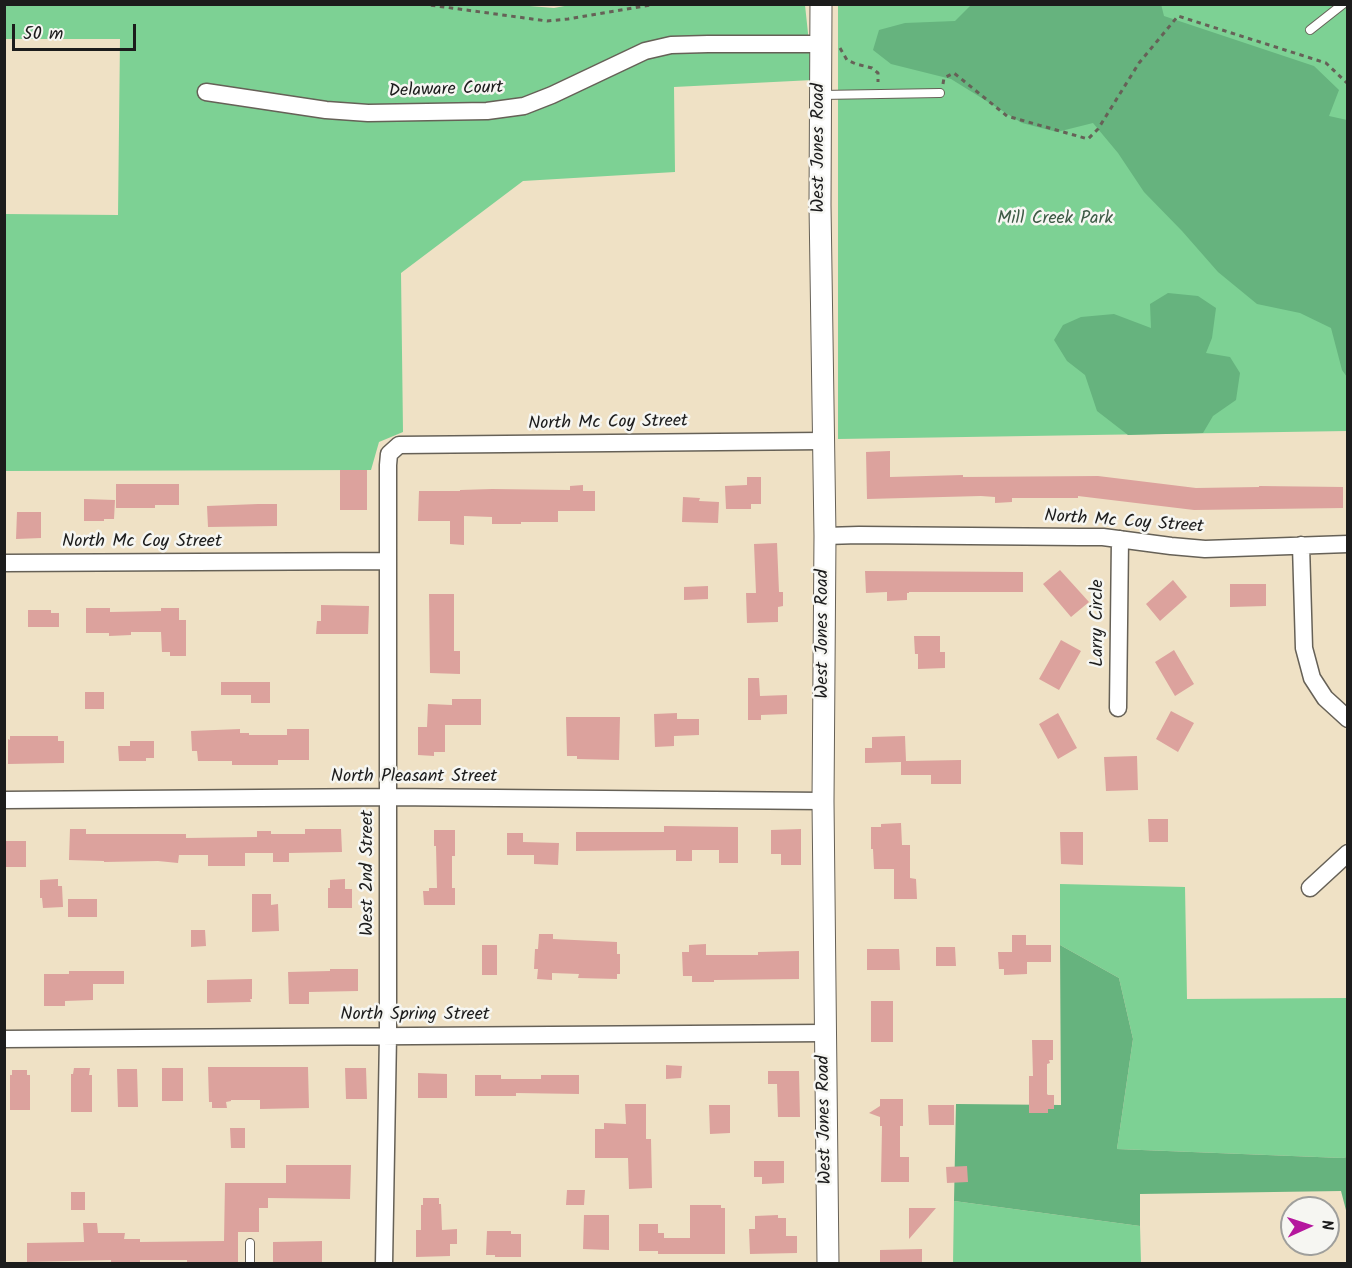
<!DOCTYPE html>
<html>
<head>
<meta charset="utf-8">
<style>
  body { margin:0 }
  #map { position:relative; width:1352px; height:1268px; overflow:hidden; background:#efe1c5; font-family:Kalam,sans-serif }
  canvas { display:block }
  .frame { position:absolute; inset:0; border:6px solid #1c1c1c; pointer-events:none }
  .north { position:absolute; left:1280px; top:1196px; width:60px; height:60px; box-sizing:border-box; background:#f6f6f2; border:2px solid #9f9f9c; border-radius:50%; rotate:87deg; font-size:16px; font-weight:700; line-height:24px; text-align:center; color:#1c1c1c }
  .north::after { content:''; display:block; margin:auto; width:21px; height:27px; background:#b5179e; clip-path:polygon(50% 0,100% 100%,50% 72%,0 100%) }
  .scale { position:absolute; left:12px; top:24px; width:124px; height:27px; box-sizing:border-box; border:3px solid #1c1c1c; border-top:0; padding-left:8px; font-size:18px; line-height:21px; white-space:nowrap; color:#1c1c1c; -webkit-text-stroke:4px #f6f6f2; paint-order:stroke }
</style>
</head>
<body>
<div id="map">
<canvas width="1352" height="1268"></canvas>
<div class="frame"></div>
<div class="north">N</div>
<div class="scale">50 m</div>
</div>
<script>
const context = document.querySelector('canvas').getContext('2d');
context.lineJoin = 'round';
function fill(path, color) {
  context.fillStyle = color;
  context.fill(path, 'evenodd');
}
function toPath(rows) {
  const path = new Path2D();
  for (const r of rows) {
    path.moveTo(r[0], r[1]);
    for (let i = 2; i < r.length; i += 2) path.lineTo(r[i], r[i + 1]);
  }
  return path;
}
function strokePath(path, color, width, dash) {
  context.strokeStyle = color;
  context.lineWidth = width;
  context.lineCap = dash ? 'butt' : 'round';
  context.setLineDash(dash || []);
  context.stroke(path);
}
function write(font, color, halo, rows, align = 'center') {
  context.font = font + ' Kalam,sans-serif';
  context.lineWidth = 5;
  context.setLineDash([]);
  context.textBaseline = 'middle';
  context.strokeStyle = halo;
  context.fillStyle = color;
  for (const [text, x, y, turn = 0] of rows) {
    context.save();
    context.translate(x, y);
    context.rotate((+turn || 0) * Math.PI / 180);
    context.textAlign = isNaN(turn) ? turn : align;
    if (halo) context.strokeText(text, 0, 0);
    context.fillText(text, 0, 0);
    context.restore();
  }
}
fill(toPath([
  [505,4,554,8,575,4,805,5,813,80,674,87,675,172,523,181,401,273,403,432,379,442,371,470,5,471,5,214,118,215,120,39,5,39,4,5],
  [838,5,1347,5,1347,431,838,439],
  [1060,884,1185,887,1187,999,1347,998,1347,1157,1342,1158,1117,1149,1133,1039,1119,978,1060,945],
  [954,1201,1140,1226,1141,1263,953,1264]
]), '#7dd194');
fill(toPath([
  [1161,4,1164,16,1314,66,1339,90,1329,116,1347,120,1347,377,1342,370,1331,328,1300,313,1257,304,1218,272,1182,231,1144,192,1118,153,1093,123,1057,132,1022,123,951,79,891,64,873,50,879,30,905,23,955,21,971,5],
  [1168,293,1198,296,1216,308,1212,338,1206,353,1230,357,1240,373,1236,400,1213,416,1203,433,1128,435,1097,411,1085,375,1067,361,1054,340,1063,325,1081,317,1114,314,1151,328,1150,304],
  [1060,945,1119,978,1133,1039,1117,1149,1342,1158,1347,1157,1347,1214,1341,1191,1140,1194,1140,1226,954,1201,956,1104,1061,1105]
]), '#66b37e');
fill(toPath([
  [890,451,890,477,963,475,963,477,1098,476,1196,488,1259,487,1259,486,1343,487,1343,508,1194,510,1078,496,1078,498,1012,498,1012,502,995,503,995,497,981,496,867,499,866,452],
  [340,470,367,470,367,510,340,510],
  [747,477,761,477,761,504,751,504,751,509,726,509,725,486,747,485],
  [116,484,179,484,179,505,155,505,155,508,116,508],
  [583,485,583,491,595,491,595,511,558,511,558,522,521,522,521,524,492,524,492,517,464,516,464,545,450,544,450,521,418,521,419,491,460,491,460,490,492,489,570,490,570,486],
  [683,497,700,498,699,501,719,502,718,523,682,522],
  [84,499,115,500,114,519,104,519,104,521,84,521],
  [258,504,277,504,277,526,208,527,207,506],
  [17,512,41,512,41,538,16,539],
  [777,543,779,592,783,592,783,606,778,607,778,622,747,623,746,593,756,593,754,544],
  [1060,570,1089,602,1071,617,1043,584],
  [865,571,1023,572,1023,592,909,592,909,593,907,593,907,600,887,601,887,592,866,593],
  [1173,580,1187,597,1160,621,1146,604],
  [1230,584,1266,584,1266,606,1230,607],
  [708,586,708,599,684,600,684,587],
  [429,594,454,594,454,651,460,651,460,674,430,673],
  [321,605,369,606,368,634,316,634,317,621,321,621],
  [86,608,110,608,110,612,161,611,161,608,179,608,179,620,186,620,186,656,170,656,170,652,162,652,161,632,131,632,131,635,109,636,109,633,86,633],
  [28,610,51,610,51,613,59,613,59,627,28,627],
  [914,636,940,636,940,652,945,652,945,668,918,669,918,654,915,654],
  [1061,640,1081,651,1059,690,1039,679],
  [1174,650,1194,684,1175,696,1155,662],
  [748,678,759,678,760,696,787,695,787,714,761,715,761,720,748,720],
  [221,682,270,682,270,703,251,703,251,695,221,695],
  [85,692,104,692,104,709,85,709],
  [452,699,481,699,481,725,445,725,445,752,434,752,434,756,418,755,418,727,427,727,428,704,452,705],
  [1171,711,1194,723,1178,752,1156,739],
  [677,713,677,719,699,719,699,735,674,736,674,746,655,747,654,714],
  [1058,713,1077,748,1058,759,1039,724],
  [566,717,620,717,619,760,577,759,577,756,567,756],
  [240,729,240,733,249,733,249,735,287,735,287,729,309,729,309,760,278,760,278,765,232,765,232,761,198,761,197,751,192,751,191,731],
  [10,736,58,736,58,741,64,741,64,763,8,764,8,739,10,740],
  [905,736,906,761,961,760,961,784,931,784,931,775,901,775,901,762,865,763,865,748,872,748,872,737],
  [130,741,154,741,154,758,146,758,146,761,119,761,118,746,130,746],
  [1137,756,1138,790,1106,791,1104,757],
  [1148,819,1168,819,1168,842,1149,842],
  [901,823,902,845,910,845,910,878,916,879,917,899,894,899,894,869,874,869,873,849,871,849,871,827,881,827,881,824],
  [664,826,738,827,738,863,719,863,719,850,692,850,692,861,676,861,676,850,576,851,576,832,664,832],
  [70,829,86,829,86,834,186,834,186,838,257,837,257,831,271,831,271,834,305,834,305,829,341,829,342,852,289,853,289,862,273,862,273,853,245,853,245,866,208,866,208,855,179,855,178,863,158,861,104,862,104,861,69,860],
  [801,829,801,865,781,865,781,854,771,854,771,830],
  [434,830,455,830,455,856,452,856,452,888,455,888,455,905,424,905,423,891,429,891,429,888,437,888,436,846,434,846],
  [1060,832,1083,832,1083,865,1061,864],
  [507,833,523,833,523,842,559,843,558,865,534,864,534,855,507,855],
  [4,841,26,841,26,867,4,867],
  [58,879,58,886,62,886,63,907,43,908,42,898,40,898,40,880],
  [345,879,345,889,352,889,352,908,328,908,328,888,330,888,330,880],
  [252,894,271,894,271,905,278,904,279,931,252,932],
  [68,899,97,899,97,917,68,917],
  [191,930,205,930,206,946,191,947],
  [539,934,553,934,553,939,617,942,617,954,620,954,620,974,617,974,617,979,578,978,579,974,552,973,552,980,537,979,538,969,534,969,535,949,538,949],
  [1012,935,1026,935,1026,945,1051,945,1051,962,1027,962,1027,974,1004,975,1004,969,999,969,998,952,1012,952],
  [706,944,706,955,758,955,758,952,799,951,799,979,714,980,714,982,692,982,692,976,683,976,682,952,689,952,689,945],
  [482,945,497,945,497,975,482,975],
  [936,947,955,947,956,966,936,966],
  [867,949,899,949,900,970,867,970],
  [330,969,358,969,358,991,309,992,309,1004,289,1004,288,972,330,971],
  [69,971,124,971,124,984,93,984,93,1000,65,1001,65,1006,44,1006,44,974,69,974],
  [252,979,252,999,250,999,251,1002,207,1003,207,980],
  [871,1001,893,1001,893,1042,871,1042],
  [1032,1040,1053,1040,1053,1060,1049,1060,1050,1063,1047,1064,1047,1094,1048,1095,1054,1095,1054,1109,1048,1109,1048,1113,1029,1113,1029,1076,1033,1076],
  [666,1065,682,1066,681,1078,666,1079],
  [208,1067,308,1067,309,1108,260,1109,260,1100,231,1100,231,1101,226,1102,227,1108,212,1108,212,1102,209,1102],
  [74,1068,90,1068,89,1075,92,1075,92,1112,71,1112,71,1074,73,1074],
  [162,1068,183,1068,183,1101,162,1101],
  [345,1068,366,1068,367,1099,346,1099],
  [117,1069,137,1069,138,1107,118,1107],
  [12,1070,27,1070,27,1075,30,1075,30,1110,10,1110,10,1075,12,1075],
  [768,1071,799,1071,800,1117,778,1117,777,1084,768,1084],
  [418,1073,447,1074,447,1098,418,1098],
  [475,1075,501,1075,501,1079,541,1079,541,1075,579,1075,579,1094,516,1093,516,1096,475,1096],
  [880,1099,903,1099,903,1126,900,1126,900,1157,909,1157,909,1182,881,1182,882,1126,880,1126,880,1117,869,1113,880,1106],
  [625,1104,646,1104,646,1139,651,1139,652,1188,629,1189,628,1158,595,1158,595,1129,604,1129,604,1123,626,1124],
  [709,1105,730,1105,730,1133,710,1134],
  [928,1105,954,1105,954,1125,929,1125],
  [230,1128,245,1128,245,1148,231,1148],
  [754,1161,784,1161,784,1183,762,1184,762,1177,754,1177],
  [286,1165,351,1165,350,1199,268,1198,268,1208,259,1208,259,1232,238,1232,238,1263,187,1262,187,1260,140,1260,140,1263,111,1263,111,1260,27,1262,27,1243,84,1242,83,1223,97,1223,98,1233,125,1233,124,1239,140,1239,140,1242,224,1241,225,1183,286,1183],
  [967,1166,968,1182,947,1183,946,1167],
  [567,1190,585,1190,584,1205,566,1205],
  [71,1192,85,1192,85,1210,71,1210],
  [423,1198,439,1198,439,1204,441,1204,442,1230,457,1229,457,1244,450,1244,450,1256,416,1257,416,1230,421,1230,421,1205,423,1205],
  [690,1205,721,1205,721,1208,725,1208,725,1254,658,1254,658,1251,639,1251,639,1224,658,1224,658,1233,664,1233,664,1238,690,1238],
  [909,1208,936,1208,909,1239],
  [584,1215,609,1215,609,1250,583,1249],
  [778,1215,778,1218,786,1218,786,1236,797,1236,797,1253,750,1254,749,1229,755,1229,755,1216],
  [487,1231,511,1231,511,1234,521,1234,521,1257,495,1257,495,1255,486,1255],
  [322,1241,322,1263,273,1263,273,1242],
  [922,1249,922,1263,880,1263,880,1250]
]), '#dca29d');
const service = toPath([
  [1310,30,1343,4],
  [821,95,940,93],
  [250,1264,250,1243]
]);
const minor = toPath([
  [206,92,326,110,368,113,487,111,524,106,552,95,645,51,671,45,708,44,821,44],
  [825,536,859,535,1080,537,1103,537,1171,546,1205,549,1348,544],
  [1301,545,1304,648,1312,678,1325,698,1348,719],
  [4,563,388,561],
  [1118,708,1120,539],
  [4,800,388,797,823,801],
  [1310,888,1348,853],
  [4,1039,825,1033],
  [384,1264,388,1035,388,465,389,454,399,445,824,441]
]);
const tertiary = toPath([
  [821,4,820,205,825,536,823,801,828,1264]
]);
strokePath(service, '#666157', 10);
strokePath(minor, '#666157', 19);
strokePath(tertiary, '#666157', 23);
strokePath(toPath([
  [422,4,547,21,568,19,657,4],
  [840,48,847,60,856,64,872,68,878,73,878,82],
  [943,84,944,78,954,73,1007,116,1088,139,1098,129,1139,63,1178,16,1326,63,1348,84]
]), '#666157', 3, [4.5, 4.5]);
strokePath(service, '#fff', 8);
strokePath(minor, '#fff', 16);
strokePath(tertiary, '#fff', 21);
write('18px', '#1c1c1c', '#f6f6f2', [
  ["Delaware Court",446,91,-2],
  ["West Jones Road",820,148,-90],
  ["North Mc Coy Street",608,424,-1],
  ["North Mc Coy Street",1124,523,4],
  ["North Mc Coy Street",142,543],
  ["Larry Circle",1099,623,-90],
  ["West Jones Road",824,634,-90],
  ["North Pleasant Street",414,778],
  ["West 2nd Street",369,873,-90],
  ["North Spring Street",415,1016],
  ["West Jones Road",826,1120,-91]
]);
write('18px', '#3e5b46', '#f6f6f2', [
  ["Mill Creek Park",1055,220]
]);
</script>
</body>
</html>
